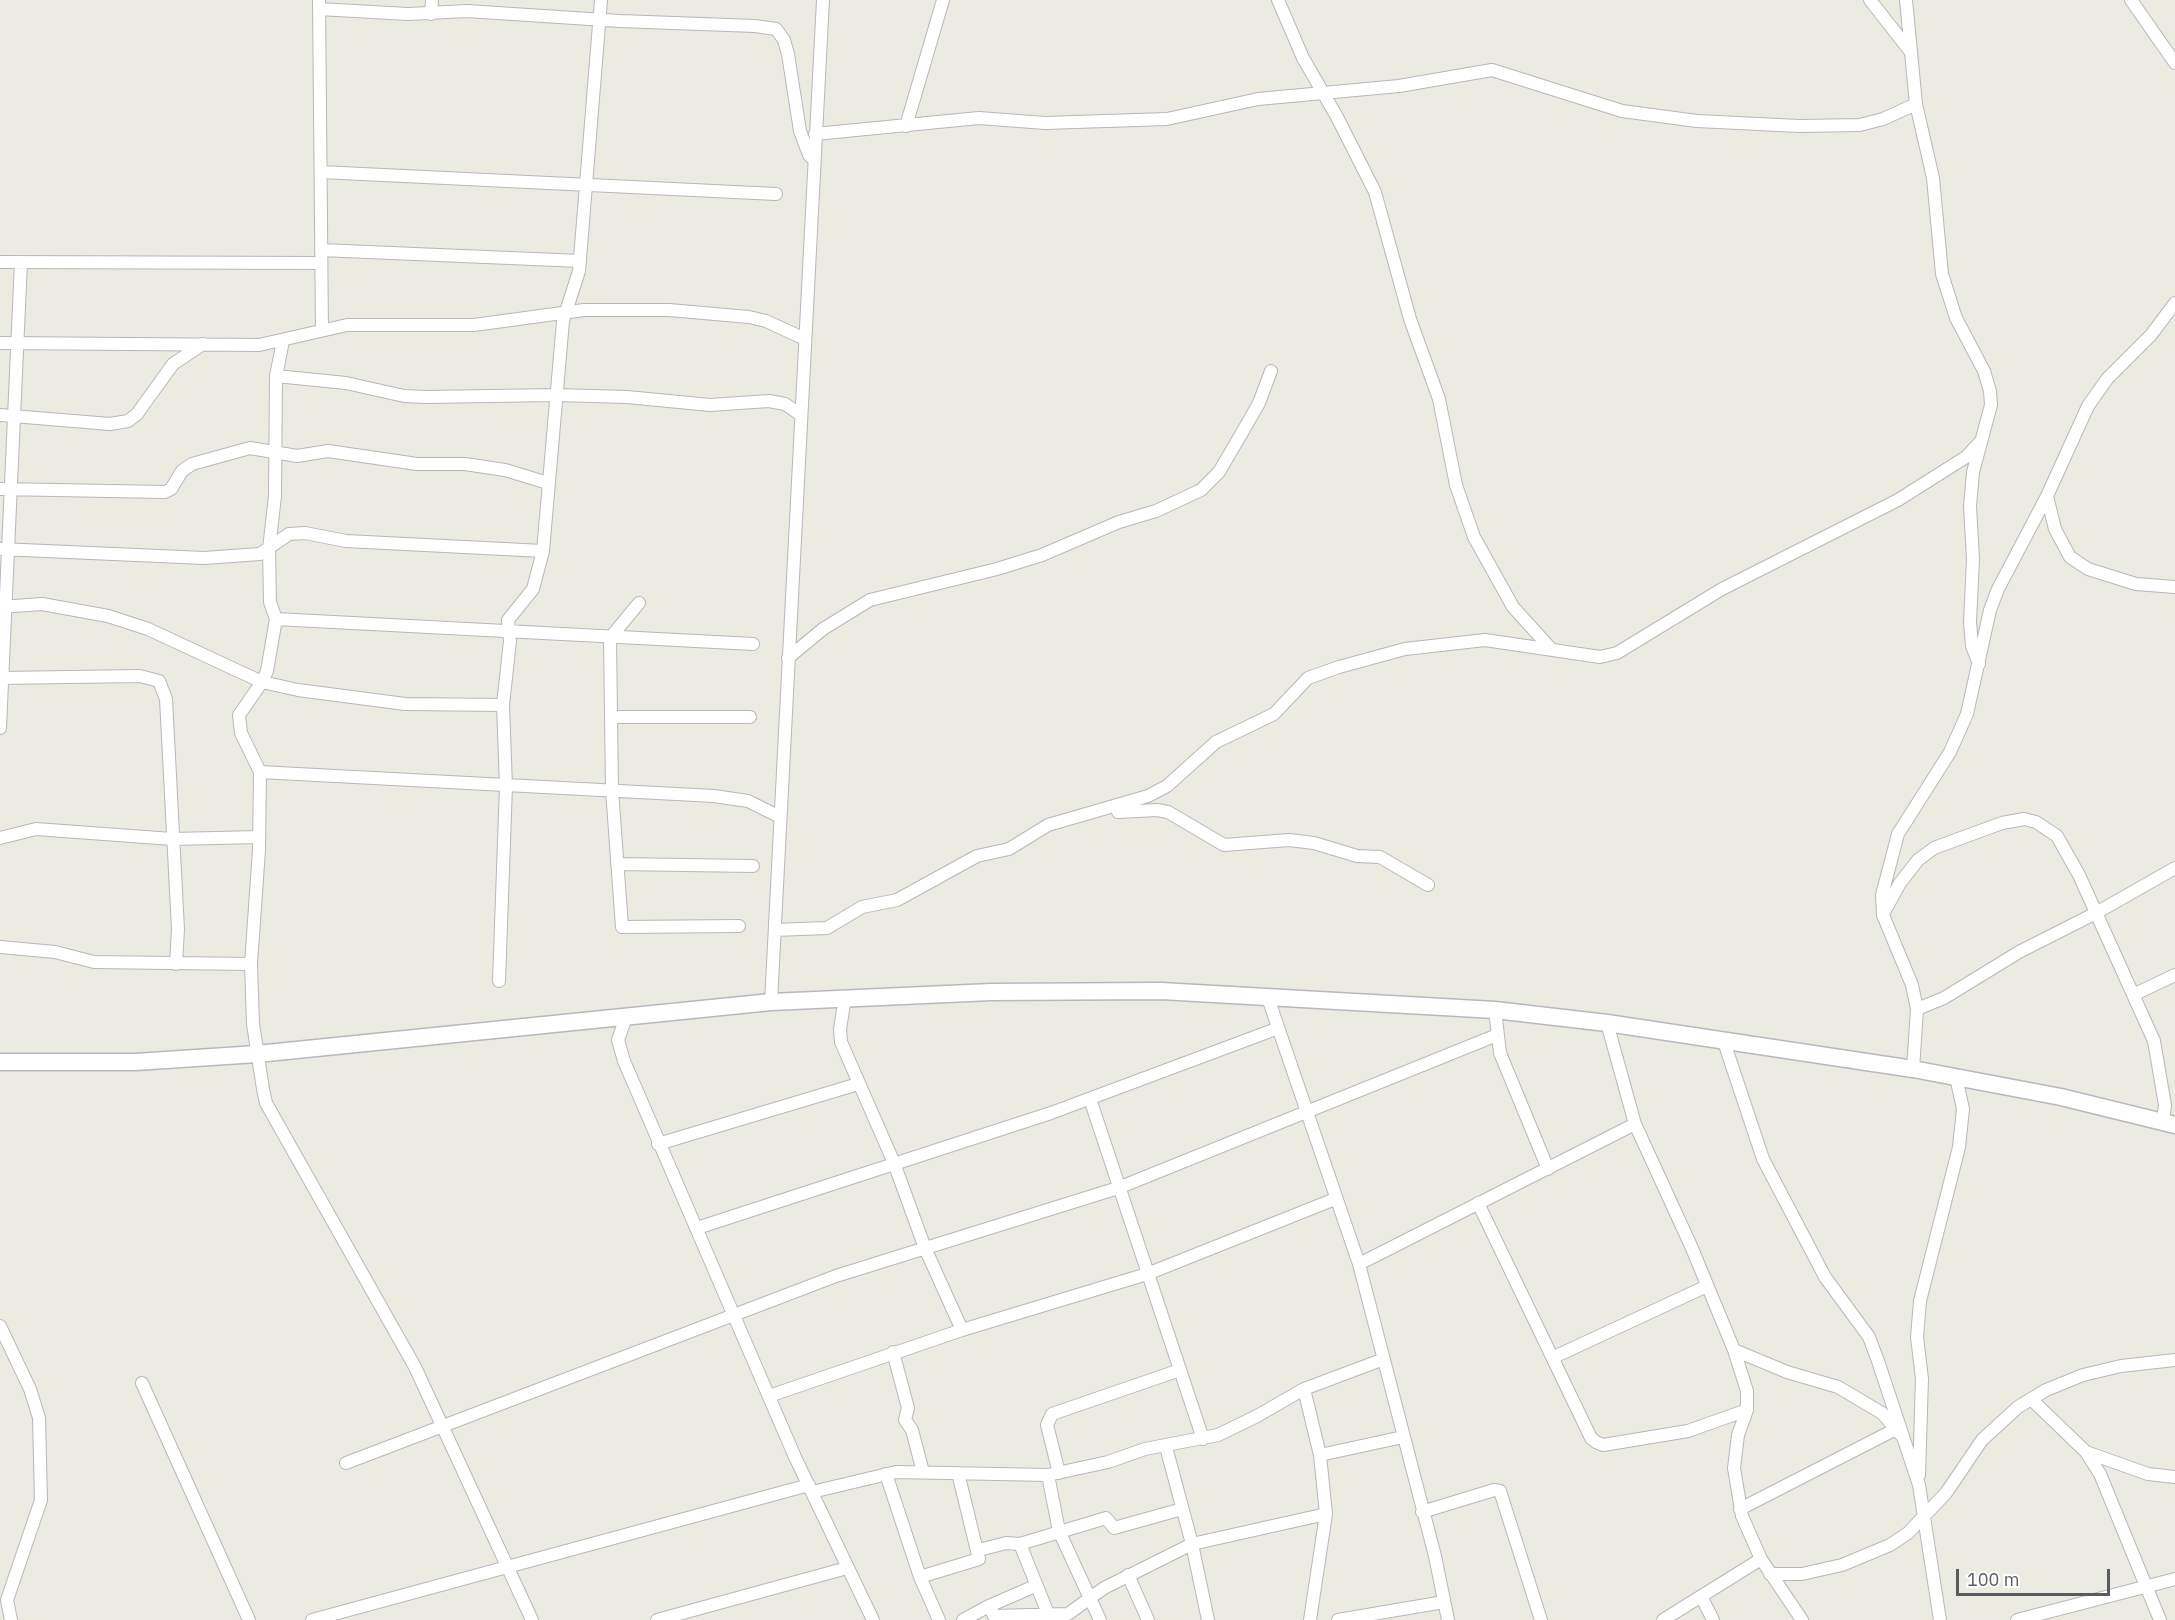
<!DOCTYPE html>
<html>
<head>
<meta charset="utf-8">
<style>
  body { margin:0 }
  #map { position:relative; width:2175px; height:1620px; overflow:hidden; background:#ebebe1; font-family:"IBM Plex Sans",sans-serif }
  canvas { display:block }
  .scale { position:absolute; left:1956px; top:1569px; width:154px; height:27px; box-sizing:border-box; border:3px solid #5a5b60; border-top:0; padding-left:8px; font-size:18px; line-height:21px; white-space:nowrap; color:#5a5b60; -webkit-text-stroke:4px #fff; paint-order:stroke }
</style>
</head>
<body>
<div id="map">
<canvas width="2175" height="1620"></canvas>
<div class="scale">100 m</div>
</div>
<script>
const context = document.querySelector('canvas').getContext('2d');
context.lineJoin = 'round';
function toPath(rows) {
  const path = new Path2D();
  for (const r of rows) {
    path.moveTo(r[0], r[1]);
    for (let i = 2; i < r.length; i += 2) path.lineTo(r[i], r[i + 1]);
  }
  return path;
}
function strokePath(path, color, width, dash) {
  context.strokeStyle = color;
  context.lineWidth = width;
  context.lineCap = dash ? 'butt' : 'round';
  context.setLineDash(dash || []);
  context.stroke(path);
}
const street = toPath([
  [319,0,322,330],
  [1278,0,1303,58,1337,117,1375,192,1410,319,1439,399,1456,485,1474,537,1513,607,1552,650],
  [1870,0,1910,51],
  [1906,0,1916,104,1933,178,1942,274,1956,318,1984,371,1990,391,1991,405,1973,472,1970,506,1973,559,1970,622,1972,646,1979,664],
  [2131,0,2175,63],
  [319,9,408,14,467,11,620,21,755,26,776,29,784,40,788,54,800,131,809,155,814,160],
  [431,14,432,0],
  [906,126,943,0],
  [815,134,979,118,1045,123,1167,119,1258,99,1399,86,1492,70,1622,111,1697,121,1799,126,1860,125,1883,119,1916,104],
  [321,172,776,194],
  [321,250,580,261],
  [0,262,320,263],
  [283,341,276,376,275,496,269,549,270,602,276,619,267,671,262,682,239,715,241,733,260,772,259,850,251,964,253,1024,263,1089,266,1103,415,1367,532,1620],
  [0,343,259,345,347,325,474,325,584,310,669,310,749,317,766,321,805,339],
  [276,376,346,383,404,396,426,397,556,395,627,397,710,405,769,401,785,404,801,415],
  [0,415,110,424,128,421,137,414,173,364,203,344],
  [0,489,165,492,171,489,182,471,192,464,250,448,297,456,328,451,417,464,465,464,505,470,548,483],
  [2047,496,2055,529,2070,557,2088,569,2136,584,2175,587],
  [0,549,204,558,260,554,289,534,305,533,346,541,543,551],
  [639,603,610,638,612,790,622,927,739,926],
  [0,607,42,604,108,616,148,629,262,682,298,690,405,704,503,705],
  [276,619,753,644],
  [788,658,823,629,870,600,997,569,1042,555,1119,522,1156,511,1201,490,1219,472,1243,431,1259,403,1271,371],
  [0,678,140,676,159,681,166,699,178,929,176,964],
  [611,717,750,717],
  [0,728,21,262],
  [260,772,714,796,748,801,780,817],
  [1118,812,1157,810,1168,812,1224,845,1289,840,1314,843,1357,856,1380,857,1428,885],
  [0,838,36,829,172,839,259,837],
  [617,864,753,866],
  [1883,914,1900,883,1918,860,1934,848,2002,823,2024,819,2036,822,2057,836,2079,875,2154,1041,2165,1105,2163,1121],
  [775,930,827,928,862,907,897,900,977,856,1009,849,1048,825,1148,796,1167,786,1216,742,1274,714,1308,678,1339,667,1405,649,1485,640,1600,657,1617,653,1722,589,1898,500,1966,457,1981,441],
  [0,947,55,952,94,962,251,964],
  [499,981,506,786,503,705,510,641,508,620,533,589,543,551,563,321,579,271,601,0],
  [2135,994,2175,975],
  [1267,995,1359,1264,1435,1556,1448,1620],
  [845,998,840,1029,841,1042,894,1163,925,1248,962,1330],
  [771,1002,823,0],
  [1917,1009,1944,998,2019,952,2096,913,2175,868],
  [1495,1010,1500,1053,1548,1169],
  [626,1017,618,1040,624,1061,795,1457,873,1620],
  [1607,1023,1635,1124,1691,1246,1734,1350,1747,1391,1747,1410,1738,1435,1734,1468,1742,1516,1761,1559,1802,1620],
  [1723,1039,1763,1159,1825,1277,1869,1337,1878,1361,1919,1485,1940,1620],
  [1913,1069,1917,1009,1912,985,1883,915,1882,895,1898,834,1950,752,1967,714,1990,610,1998,589,2047,496,2088,406,2107,379,2151,335,2175,303],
  [1090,1099,1203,1439],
  [658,1144,858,1084],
  [1478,1203,1591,1438,1596,1442,1603,1445,1688,1431,1747,1410],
  [697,1228,1051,1113,1276,1029],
  [1359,1264,1635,1124],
  [0,1326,30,1389,39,1418,41,1500,7,1600,11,1620],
  [1734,1350,1787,1372,1838,1387,1882,1413,1901,1435],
  [893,1352,908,1408,905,1420,912,1430,923,1472],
  [1554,1357,1707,1286],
  [142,1383,249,1620],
  [1304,1389,1320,1455,1326,1514,1310,1620],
  [769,1396,962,1330,1147,1274,1335,1199],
  [2031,1399,2086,1452,2100,1474,2160,1620],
  [1166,1447,1192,1544,1208,1620],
  [2086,1452,2148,1474,2175,1477],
  [1320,1455,1403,1437],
  [346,1463,836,1276,1118,1188,1497,1035],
  [1059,1473,1047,1425,1052,1414,1180,1370],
  [886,1474,920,1577,939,1620],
  [1048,1475,1059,1531,1100,1620],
  [1919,1475,1922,1379,1917,1337,1920,1301,1959,1147,1963,1109,1956,1077],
  [812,1492,896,1472,1048,1475,1108,1462,1145,1449,1218,1435,1257,1416,1304,1389,1384,1359],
  [1740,1509,1896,1429],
  [1422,1512,1494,1490,1500,1491,1541,1620],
  [979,1550,1006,1543,1020,1544],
  [1770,1574,1802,1574,1842,1565,1890,1545,1908,1533,1946,1493,1982,1440,2018,1407,2046,1390,2083,1375,2121,1366,2175,1360],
  [1128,1575,1148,1620],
  [920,1577,979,1559,958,1473],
  [1701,1596,1713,1620],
  [989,1606,1035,1586],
  [1049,1616,1020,1544,1106,1518,1114,1528,1182,1509],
  [312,1620,809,1485],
  [657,1620,847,1568],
  [963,1620,989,1606,994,1616,1068,1614,1104,1588,1192,1544,1326,1514],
  [1338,1620,1444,1602],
  [1663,1620,1761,1559],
  [2017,1620,2175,1579]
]);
const secondary = toPath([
  [0,1062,135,1062,257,1054,771,1002,991,992,1161,991,1495,1010,1607,1023,1913,1069,2061,1097,2175,1125]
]);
strokePath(street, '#b7b7bc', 14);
strokePath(secondary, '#b7b8be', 19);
strokePath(street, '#fff', 12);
strokePath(secondary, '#fff', 16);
</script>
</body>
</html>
